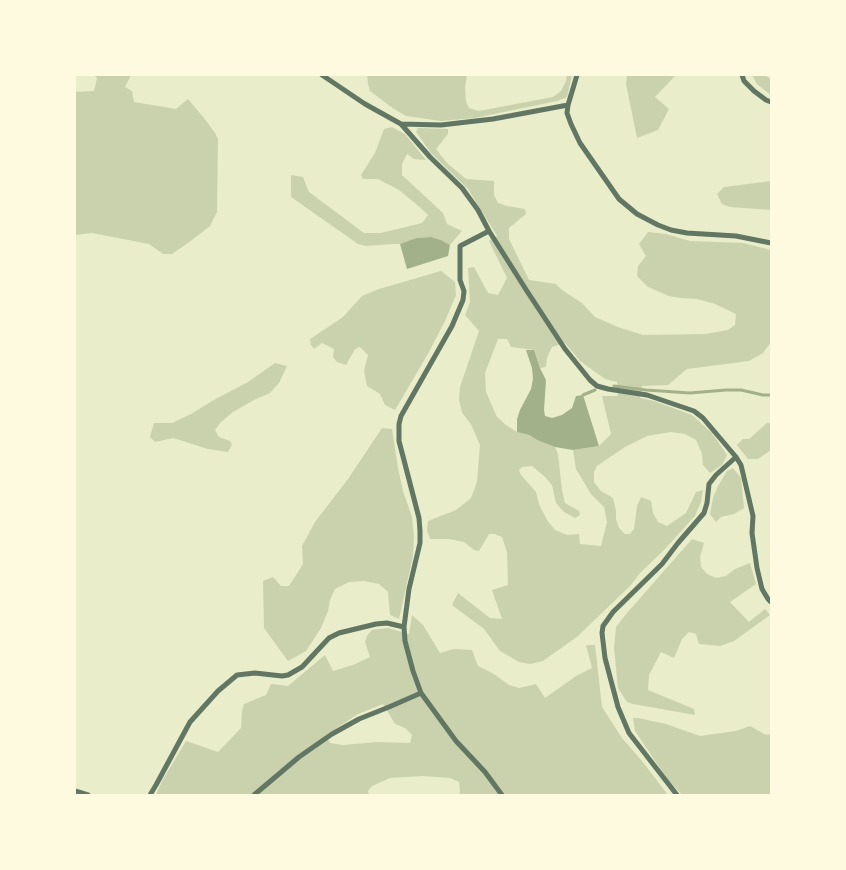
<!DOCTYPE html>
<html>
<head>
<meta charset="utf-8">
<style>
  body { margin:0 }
  #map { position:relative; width:846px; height:870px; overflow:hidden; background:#e9edc9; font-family:Manrope,sans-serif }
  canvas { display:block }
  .frame { position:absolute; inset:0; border:76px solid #fefae0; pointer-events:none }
</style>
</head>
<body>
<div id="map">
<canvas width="846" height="870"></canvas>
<div class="frame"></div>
</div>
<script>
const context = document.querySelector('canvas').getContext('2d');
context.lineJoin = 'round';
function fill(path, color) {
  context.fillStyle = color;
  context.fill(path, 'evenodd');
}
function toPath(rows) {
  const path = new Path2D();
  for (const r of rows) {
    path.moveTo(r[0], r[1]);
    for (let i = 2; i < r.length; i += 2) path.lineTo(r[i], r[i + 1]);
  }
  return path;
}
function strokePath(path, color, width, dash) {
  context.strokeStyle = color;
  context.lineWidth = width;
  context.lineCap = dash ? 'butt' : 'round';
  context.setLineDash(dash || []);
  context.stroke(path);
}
fill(toPath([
  [94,75,131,75,125,87,132,91,134,102,176,109,188,99,204,118,215,133,218,139,217,212,210,226,192,240,172,254,163,254,149,244,92,233,75,235,75,92,94,91,97,78],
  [367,75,467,75,465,87,466,102,469,108,479,111,553,97,561,91,566,81,567,75,572,75,567,97,557,101,475,118,441,121,406,116,394,109,370,91,368,84],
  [627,75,676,75,655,97,669,109,658,130,637,138,626,84],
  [752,75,764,75,771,79,771,95,757,84],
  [392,127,405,134,426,160,414,159,407,154,402,164,402,175,443,213,447,224,462,231,450,245,441,240,431,237,416,238,400,244,393,244,366,246,358,244,291,197,291,175,303,177,309,192,364,233,381,233,422,223,428,215,416,204,399,190,378,179,363,179,361,175,375,153,384,129],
  [418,128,448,129,448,134,436,149,447,163,466,179,494,181,494,195,498,203,507,206,525,209,526,214,509,228,509,239,529,280,556,284,562,290,582,303,595,317,618,327,643,335,706,334,728,330,735,325,736,314,715,304,697,299,680,298,669,296,648,287,637,276,638,266,646,256,639,244,648,232,666,234,690,241,743,243,771,250,771,342,763,353,749,361,687,369,668,385,642,386,640,398,654,401,692,415,712,433,727,455,722,465,710,473,703,465,702,454,696,440,685,434,671,432,647,436,625,447,597,466,594,472,594,482,601,491,613,498,616,511,616,519,619,528,625,534,630,534,634,529,637,506,641,497,651,501,653,513,658,522,667,526,686,513,696,492,703,490,701,502,695,516,664,550,641,572,630,586,578,636,543,661,530,664,519,662,500,651,484,629,452,605,458,593,490,618,502,619,492,590,508,585,507,552,502,537,495,534,489,534,479,551,474,550,464,542,449,539,430,539,427,530,428,521,456,510,471,498,477,482,480,445,471,424,466,418,462,412,459,400,460,387,479,331,465,315,470,302,468,268,474,267,488,293,498,295,507,278,489,241,497,236,468,189,431,153,416,132],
  [498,339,507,339,511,347,534,350,540,368,546,367,547,358,552,347,565,343,580,361,605,379,617,382,618,396,602,396,611,434,599,446,573,450,576,469,591,494,604,507,607,522,601,546,580,544,579,534,567,535,555,530,547,520,539,504,536,492,521,475,519,470,522,467,532,466,545,477,552,485,556,503,564,512,575,518,580,515,579,511,565,503,562,490,558,454,555,447,537,440,529,435,517,432,506,425,497,417,486,392,485,373],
  [771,181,771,210,730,207,722,204,717,194,724,187],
  [441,271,455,282,456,295,445,321,429,352,395,410,385,405,380,394,367,386,364,371,368,355,360,347,355,349,346,365,337,362,333,357,334,349,322,343,314,349,311,345,310,339,343,317,362,296,379,289],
  [275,363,287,366,279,383,270,393,254,400,233,412,221,422,215,430,219,437,230,441,232,445,228,452,208,449,173,438,155,442,150,437,154,423,172,423,191,414,212,401,248,382],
  [767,423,771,423,771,450,758,459,748,459,737,445,743,439,749,439],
  [382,428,392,429,398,468,403,491,412,517,414,536,413,556,399,619,390,615,388,592,379,584,364,581,349,582,335,589,330,600,328,611,321,628,306,651,288,661,264,628,263,581,273,577,281,586,289,586,303,564,302,546,315,522,348,479],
  [733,468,741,478,744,508,734,514,721,517,716,522,710,514,713,498,718,486,727,471],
  [692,539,704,543,700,557,701,567,707,574,716,578,726,576,735,569,750,563,756,584,730,602,749,622,765,609,770,615,734,641,720,646,699,644,696,634,689,632,682,639,674,658,661,652,649,675,648,690,694,709,695,715,633,704,627,702,618,688,614,648,616,627,627,613],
  [412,615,423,625,440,653,454,649,472,650,478,666,494,674,509,685,519,688,536,684,545,698,576,676,592,668,586,645,595,645,602,707,622,738,642,761,668,795,459,795,460,791,459,782,450,778,423,776,390,778,372,786,368,791,369,795,156,795,162,781,186,741,218,752,241,728,242,711,244,704,266,695,271,684,288,686,325,655,333,671,353,665,370,657,365,642,367,636,372,630,388,628,409,634],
  [383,704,395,724,405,728,412,735,410,743,377,742,343,745,330,743,326,735,358,714],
  [633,718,638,718,666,724,700,736,736,731,750,726,766,735,771,734,771,795,682,795,668,780,635,731]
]), '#cad2ad');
fill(toPath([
  [431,237,441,240,450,245,448,256,407,269,400,244,416,238],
  [526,350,534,350,540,368,546,380,544,410,545,416,552,418,562,415,572,408,576,396,583,395,599,446,573,450,555,447,537,440,529,435,517,432,517,419,520,410,531,389,533,379,532,368]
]), '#a3b18a');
strokePath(toPath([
  [614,386,646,390,690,393,726,390,741,390,763,395,771,395],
  [583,395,595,390]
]), '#a3b18a', 3);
strokePath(toPath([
  [322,75,365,104,401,124,441,125,493,119,568,105],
  [577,75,568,105,567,113,571,124,580,143,619,199,637,214,658,225,671,230,687,233,736,236,771,243],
  [742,75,744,81,754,91,766,100,771,102],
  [401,124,430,157,462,188,478,210,489,231,525,288,565,349,590,380,597,386,608,389,647,395,694,411,703,418,736,457,741,465,753,516,752,533,757,568,762,589,768,599,771,602],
  [489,231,460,246,460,280,464,291,463,300,452,326,401,416,399,424,399,441,419,518,420,531,420,543,409,589,404,627,405,641,413,671,421,693,456,741,485,772,502,795],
  [75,791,88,795],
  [150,795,156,785,190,722,218,691,237,675,255,673,282,676,288,675,302,667,329,638,339,633,376,624,387,623,404,627],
  [254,795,299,757,332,734,359,719,389,707,421,693],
  [677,795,629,733,618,707,605,658,602,633,603,626,613,612,662,564,678,543,704,513,707,503,709,484,716,475,736,457]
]), '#617663', 5);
</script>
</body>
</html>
